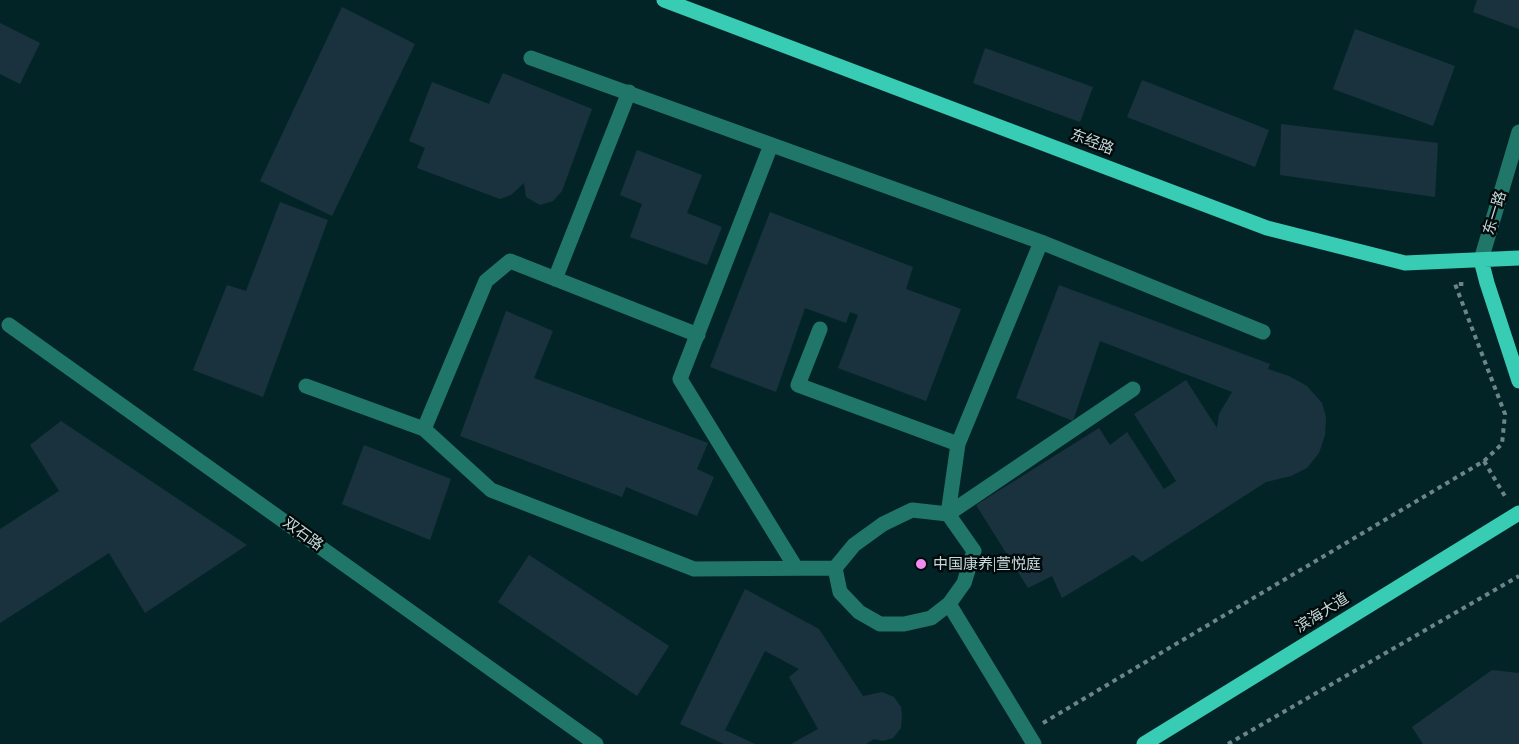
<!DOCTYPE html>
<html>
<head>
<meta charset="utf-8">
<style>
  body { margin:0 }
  canvas { display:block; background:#032427 }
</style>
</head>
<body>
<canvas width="1519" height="744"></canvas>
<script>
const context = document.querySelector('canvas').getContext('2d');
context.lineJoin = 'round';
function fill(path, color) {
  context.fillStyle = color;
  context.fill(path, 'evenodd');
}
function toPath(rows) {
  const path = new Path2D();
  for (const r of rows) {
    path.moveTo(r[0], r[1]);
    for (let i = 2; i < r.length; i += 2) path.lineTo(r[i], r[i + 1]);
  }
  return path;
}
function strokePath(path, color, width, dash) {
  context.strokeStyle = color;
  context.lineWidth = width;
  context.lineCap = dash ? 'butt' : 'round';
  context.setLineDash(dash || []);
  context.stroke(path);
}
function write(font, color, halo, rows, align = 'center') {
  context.font = font + ' Quicksand,"Noto Sans SC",sans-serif';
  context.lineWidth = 5;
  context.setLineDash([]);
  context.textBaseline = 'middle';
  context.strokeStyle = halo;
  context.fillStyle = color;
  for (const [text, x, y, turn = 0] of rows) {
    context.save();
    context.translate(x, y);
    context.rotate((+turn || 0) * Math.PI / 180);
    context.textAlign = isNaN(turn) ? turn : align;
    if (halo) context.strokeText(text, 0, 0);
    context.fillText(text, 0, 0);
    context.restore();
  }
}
fill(toPath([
  [1477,0,1519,0,1519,29,1473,12],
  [342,7,415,44,332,216,260,181],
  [0,23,40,43,20,84,0,74],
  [1355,29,1455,66,1433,126,1333,89],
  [985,48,1093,87,1080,122,973,83],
  [503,73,592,109,562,191,553,201,540,205,526,197,524,183,511,195,500,199,417,168,425,148,409,141,432,82,489,104],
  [1142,80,1269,130,1255,167,1127,117],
  [1281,124,1438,143,1435,197,1280,175],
  [637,150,702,175,687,213,722,227,707,265,630,237,642,204,620,195],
  [280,202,328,220,263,397,193,370,227,285,246,291],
  [770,212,913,267,906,289,961,309,926,401,838,368,858,315,850,312,846,323,805,308,776,392,710,367],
  [1059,285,1270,364,1268,369,1289,376,1307,386,1322,403,1326,417,1325,435,1319,453,1307,468,1291,476,1266,482,1142,562,1133,555,1062,598,1052,576,1028,588,976,505,1099,428,1110,445,1127,432,1164,489,1176,481,1134,414,1186,380,1217,428,1219,414,1232,392,1100,341,1073,421,1016,398],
  [506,311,553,331,534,378,708,443,697,469,714,477,697,516,626,487,622,497,460,436],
  [61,421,247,545,145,613,109,553,0,623,0,529,59,491,30,445],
  [364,445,451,479,430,540,342,504],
  [529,555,669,646,637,696,498,602],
  [745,589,819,629,863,696,882,692,894,697,901,707,902,716,901,728,893,738,883,741,874,739,866,744,791,744,818,729,789,677,799,669,765,651,725,730,755,744,724,744,680,724],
  [1492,670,1519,673,1519,744,1423,744,1412,727]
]), '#19323e');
strokePath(toPath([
  [1484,461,1506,498],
  [1043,723,1484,461,1502,444,1505,414,1455,284,1467,284],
  [1228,744,1519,576]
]), '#6d8588', 4, [4.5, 4.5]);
strokePath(toPath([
  [531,58,1041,242,1263,332],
  [771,145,680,379,796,568],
  [1481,260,1519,132],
  [555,279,629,92],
  [9,325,596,744],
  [820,329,798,385,958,444],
  [306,386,424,429,491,490,694,569,835,568],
  [424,429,486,281,510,261,698,335],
  [912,510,948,514,974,551,964,583,949,604,931,618,904,624,880,624,859,612,840,592,835,568,854,545,883,524,912,510],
  [948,514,958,444,1041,242],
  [948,514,1133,389],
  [949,604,1034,744]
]), '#207769', 15);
strokePath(toPath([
  [664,0,1267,228,1405,263,1519,258],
  [1481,260,1487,283,1519,381],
  [1144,744,1519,513]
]), '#38ccb5', 15);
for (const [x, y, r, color] of [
  [921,564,6,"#f38af2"]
]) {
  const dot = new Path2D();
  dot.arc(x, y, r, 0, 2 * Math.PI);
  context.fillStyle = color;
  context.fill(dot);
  strokePath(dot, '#020b0c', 2);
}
write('15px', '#c7d8da', '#020b0c', [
  ["东经路",1092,142,21],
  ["东一路",1495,213,-73],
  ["双石路",303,534,36],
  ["滨海大道",1322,613,-32]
]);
write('15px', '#c7d8da', '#020b0c', [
  ["中国康养|萱悦庭",933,564]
], 'left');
</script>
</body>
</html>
